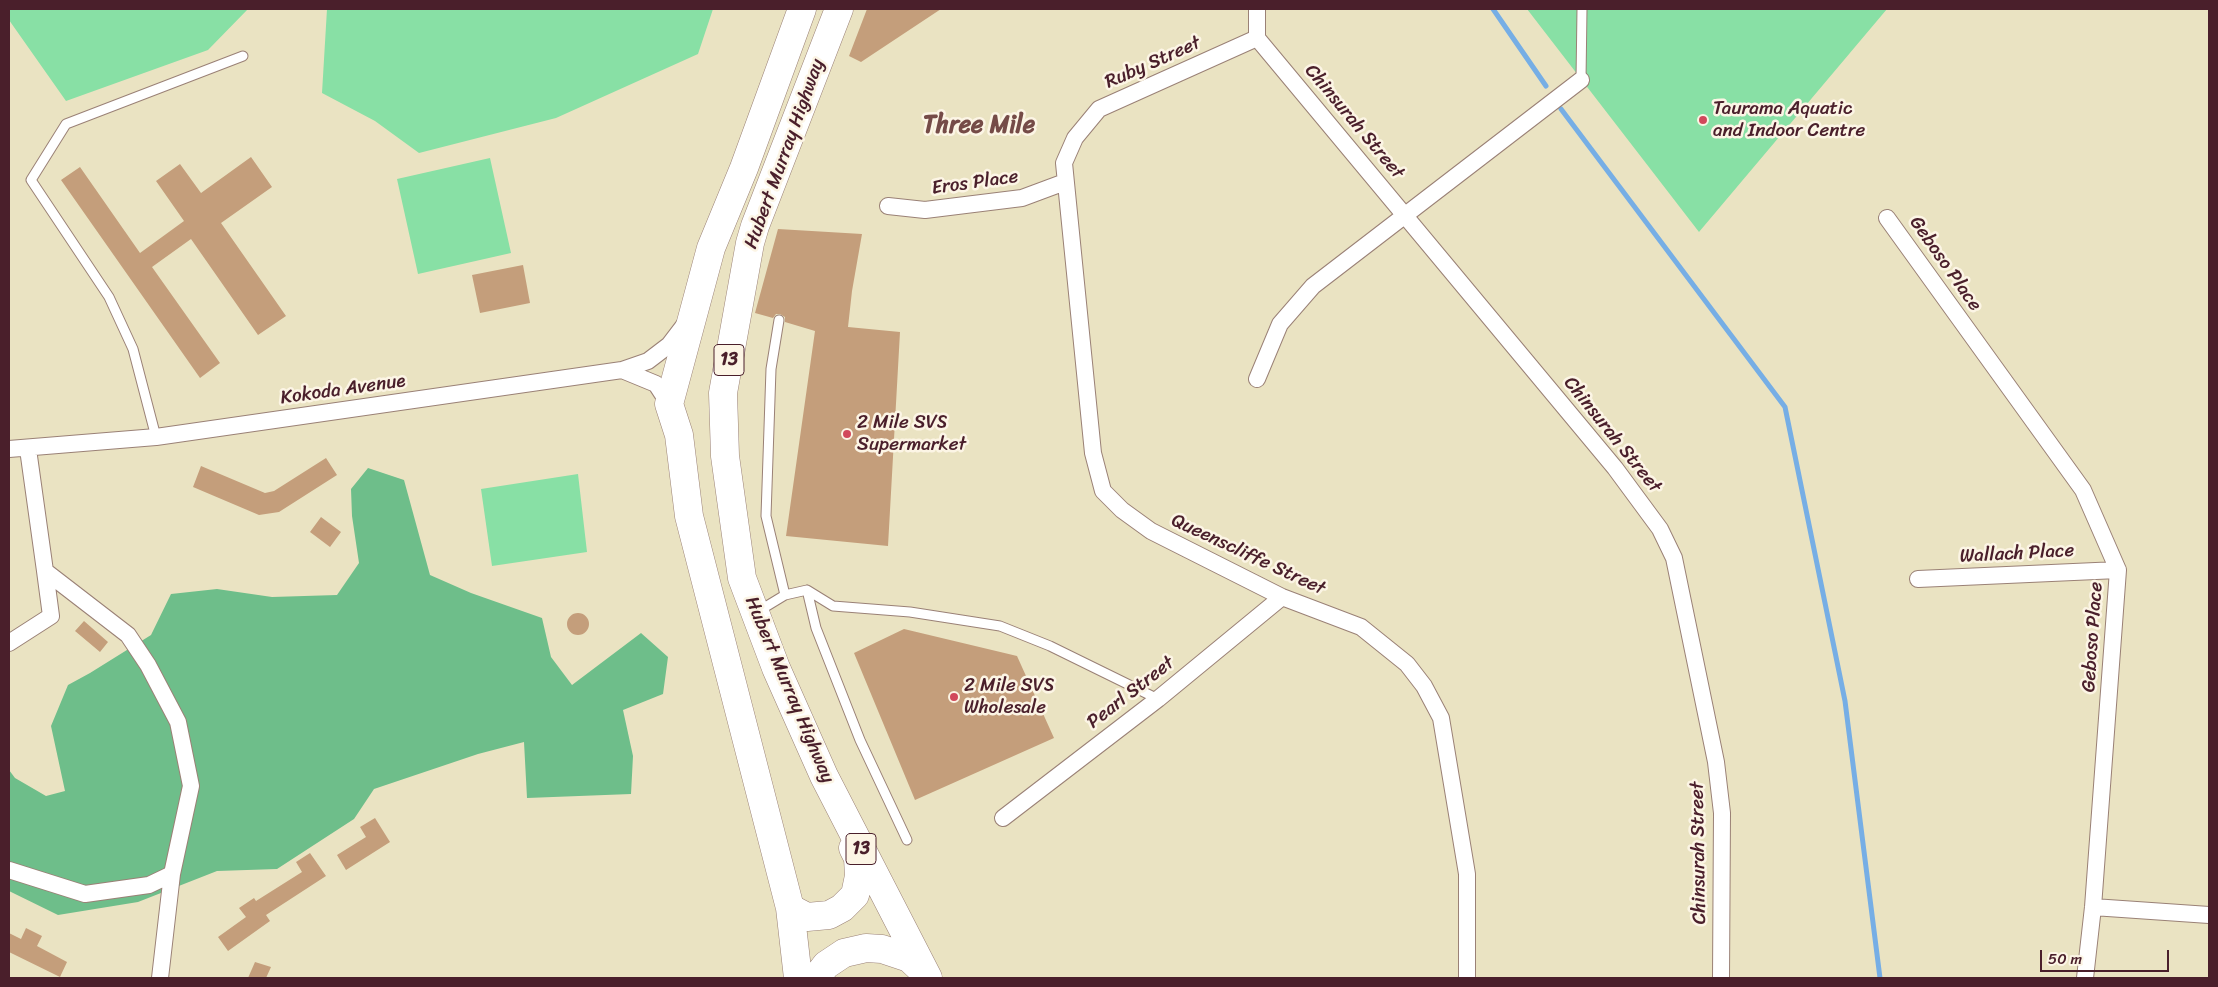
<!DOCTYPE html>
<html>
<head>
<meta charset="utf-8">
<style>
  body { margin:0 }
  #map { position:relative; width:2218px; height:987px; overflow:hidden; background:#eae3c2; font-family:Sriracha,sans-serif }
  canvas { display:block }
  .frame { position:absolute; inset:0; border:10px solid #4a1f2b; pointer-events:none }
  .scale { position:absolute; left:2040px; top:950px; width:129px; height:22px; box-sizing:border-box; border:2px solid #4a1f2b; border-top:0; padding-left:6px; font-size:15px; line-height:18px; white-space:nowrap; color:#4a1f2b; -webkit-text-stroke:4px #fcf5e5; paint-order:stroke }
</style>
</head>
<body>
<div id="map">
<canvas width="2218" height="987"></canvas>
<div class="frame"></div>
<div class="scale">50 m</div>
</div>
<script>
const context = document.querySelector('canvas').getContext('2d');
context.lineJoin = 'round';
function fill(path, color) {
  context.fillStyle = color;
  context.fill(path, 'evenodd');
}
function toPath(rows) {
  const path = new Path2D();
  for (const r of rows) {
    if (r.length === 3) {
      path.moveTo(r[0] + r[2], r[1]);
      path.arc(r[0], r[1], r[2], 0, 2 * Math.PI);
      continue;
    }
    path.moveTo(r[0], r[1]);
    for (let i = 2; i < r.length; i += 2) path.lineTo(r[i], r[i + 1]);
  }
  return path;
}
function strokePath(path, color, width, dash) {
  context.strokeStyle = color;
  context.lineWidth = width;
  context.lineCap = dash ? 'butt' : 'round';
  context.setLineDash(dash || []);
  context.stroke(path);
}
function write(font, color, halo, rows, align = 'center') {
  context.font = font + ' Sriracha,sans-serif';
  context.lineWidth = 5;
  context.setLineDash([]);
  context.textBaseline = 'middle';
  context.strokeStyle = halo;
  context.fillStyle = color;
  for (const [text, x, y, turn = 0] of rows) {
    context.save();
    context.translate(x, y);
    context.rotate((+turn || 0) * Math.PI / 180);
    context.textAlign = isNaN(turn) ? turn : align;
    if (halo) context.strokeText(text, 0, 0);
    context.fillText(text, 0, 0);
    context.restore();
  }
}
fill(toPath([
  [9,9,248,9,208,50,66,101,9,20],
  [327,9,713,9,698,54,556,118,419,153,375,121,322,93],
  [1527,9,1887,9,1699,232],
  [490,158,511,253,418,274,397,179],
  [578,474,587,552,492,566,481,489]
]), '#88e0a5');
fill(toPath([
  [368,468,404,480,430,575,471,593,542,618,551,657,572,685,641,633,668,657,663,694,623,710,633,756,631,794,527,798,524,742,478,754,374,789,354,819,277,869,217,871,138,902,58,915,9,891,9,770,15,778,46,796,65,791,51,726,68,685,90,673,151,635,171,594,217,589,272,597,337,595,359,563,352,516,351,489]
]), '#6ebe8a');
strokePath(toPath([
  [1493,9,1546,86],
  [1561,109,1785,407,1845,701,1880,978]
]), '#76aee5', 5);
fill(toPath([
  [867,9,941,9,861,62,849,56],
  [251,157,272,187,221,223,286,316,258,335,191,239,152,267,220,363,200,378,61,180,80,167,140,253,184,221,156,181,180,164,201,193],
  [778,229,862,234,852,291,848,327,900,332,888,546,786,536,815,331,785,322,785,317,780,314,776,314,773,318,755,313],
  [523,265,530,303,480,313,472,275],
  [326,458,337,475,279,512,259,515,193,487,201,466,265,493,274,491],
  [321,517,341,532,330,547,310,532],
  [578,624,11],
  [84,621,108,642,100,652,75,631],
  [904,629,1017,656,1054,738,915,800,854,653],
  [375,818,390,842,346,870,337,855,366,837,360,827],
  [310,853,326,876,266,915,270,921,228,951,218,937,246,917,239,908,254,898,256,901,302,872,296,862],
  [26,928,42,936,37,946,67,962,60,977,9,952,9,933,21,939],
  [255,962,271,967,266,978,248,978]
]), '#c49e7b');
const lane = toPath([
  [1581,80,1582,9],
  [779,320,771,369,766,516,785,595],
  [156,437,133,349,109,297,31,180,66,124,243,56],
  [807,590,816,628,860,740,907,840],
  [757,612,785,595,807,590,833,606,910,612,1000,626,1050,646,1158,699]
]);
const street = toPath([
  [1257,9,1257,38,1615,468,1660,529,1674,558,1716,762,1722,813,1721,978],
  [1257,38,1099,109,1075,138,1064,163,1093,453,1103,491,1122,510,1151,531,1282,597,1361,627,1407,664,1424,686,1441,718,1467,874,1467,978],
  [888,206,925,210,1022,198,1065,182],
  [1887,218,2083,490,2118,570,2093,907,2085,978],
  [622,370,648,361,669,345,685,324],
  [1257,379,1280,324,1313,286,1581,80],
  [9,449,156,437,622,370,656,384,669,404],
  [1918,579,2118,570],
  [9,643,51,616,45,571],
  [1003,818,1158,699,1282,597],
  [9,870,85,894,149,885,172,874,191,786,178,722,148,665,128,635,45,571,28,449],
  [2093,907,2209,915],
  [160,978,172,874]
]);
const highway = toPath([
  [839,9,755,226,750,243,723,393,725,456,742,578,776,668,824,776,928,978],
  [790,908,807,917,829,915,842,908,855,895,859,876,858,858,853,848],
  [798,978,790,908,689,516,679,435,669,404,711,248,744,168,802,9],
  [816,978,826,965,844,953,866,948,882,949,909,958,924,972]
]);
strokePath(lane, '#9a8176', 11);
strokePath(street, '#9a8176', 18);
strokePath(highway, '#9a8176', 29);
strokePath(lane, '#fff', 9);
strokePath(street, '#fff', 16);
strokePath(highway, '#fff', 28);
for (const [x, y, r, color] of [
  [1703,120,5,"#d1495b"],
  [847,434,5,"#d1495b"],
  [954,697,5,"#d1495b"]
]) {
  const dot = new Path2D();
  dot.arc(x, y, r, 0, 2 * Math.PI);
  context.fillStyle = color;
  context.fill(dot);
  strokePath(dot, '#fcf5e5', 2);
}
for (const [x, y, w] of [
  [729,360,30],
  [861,849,30]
]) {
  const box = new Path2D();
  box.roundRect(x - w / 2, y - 15.5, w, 31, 4);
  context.fillStyle = '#fcf5e5';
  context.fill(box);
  strokePath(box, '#4a1f2b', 1);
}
write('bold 18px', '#4a1f2b', null, [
  ["13",729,360],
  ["13",861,849]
]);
write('19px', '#4a1f2b', '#fcf5e5', [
  ["Ruby Street",1153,63,-24],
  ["Chinsurah Street",1354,122,50],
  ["Hubert Murray Highway",785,154,-70],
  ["Eros Place",975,183,-8],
  ["Geboso Place",1945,264,55],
  ["Kokoda Avenue",343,390,-8],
  ["Chinsurah Street",1612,435,51],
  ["Wallach Place",2017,554,-3],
  ["Queenscliffe Street",1248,555,25],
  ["Geboso Place",2093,637,-86],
  ["Hubert Murray Highway",789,690,67],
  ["Pearl Street",1131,693,-38],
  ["Chinsurah Street",1699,853,-91]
]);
write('19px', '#4a1f2b', '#fcf5e5', [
  ["Taurama Aquatic",1713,109],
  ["and Indoor Centre",1713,131],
  ["2 Mile SVS",857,423],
  ["Supermarket",857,445],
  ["2 Mile SVS",964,686],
  ["Wholesale",964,708]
], 'left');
write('bold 24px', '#754b47', '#fcf5e5', [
  ["Three Mile",979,126]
]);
</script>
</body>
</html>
